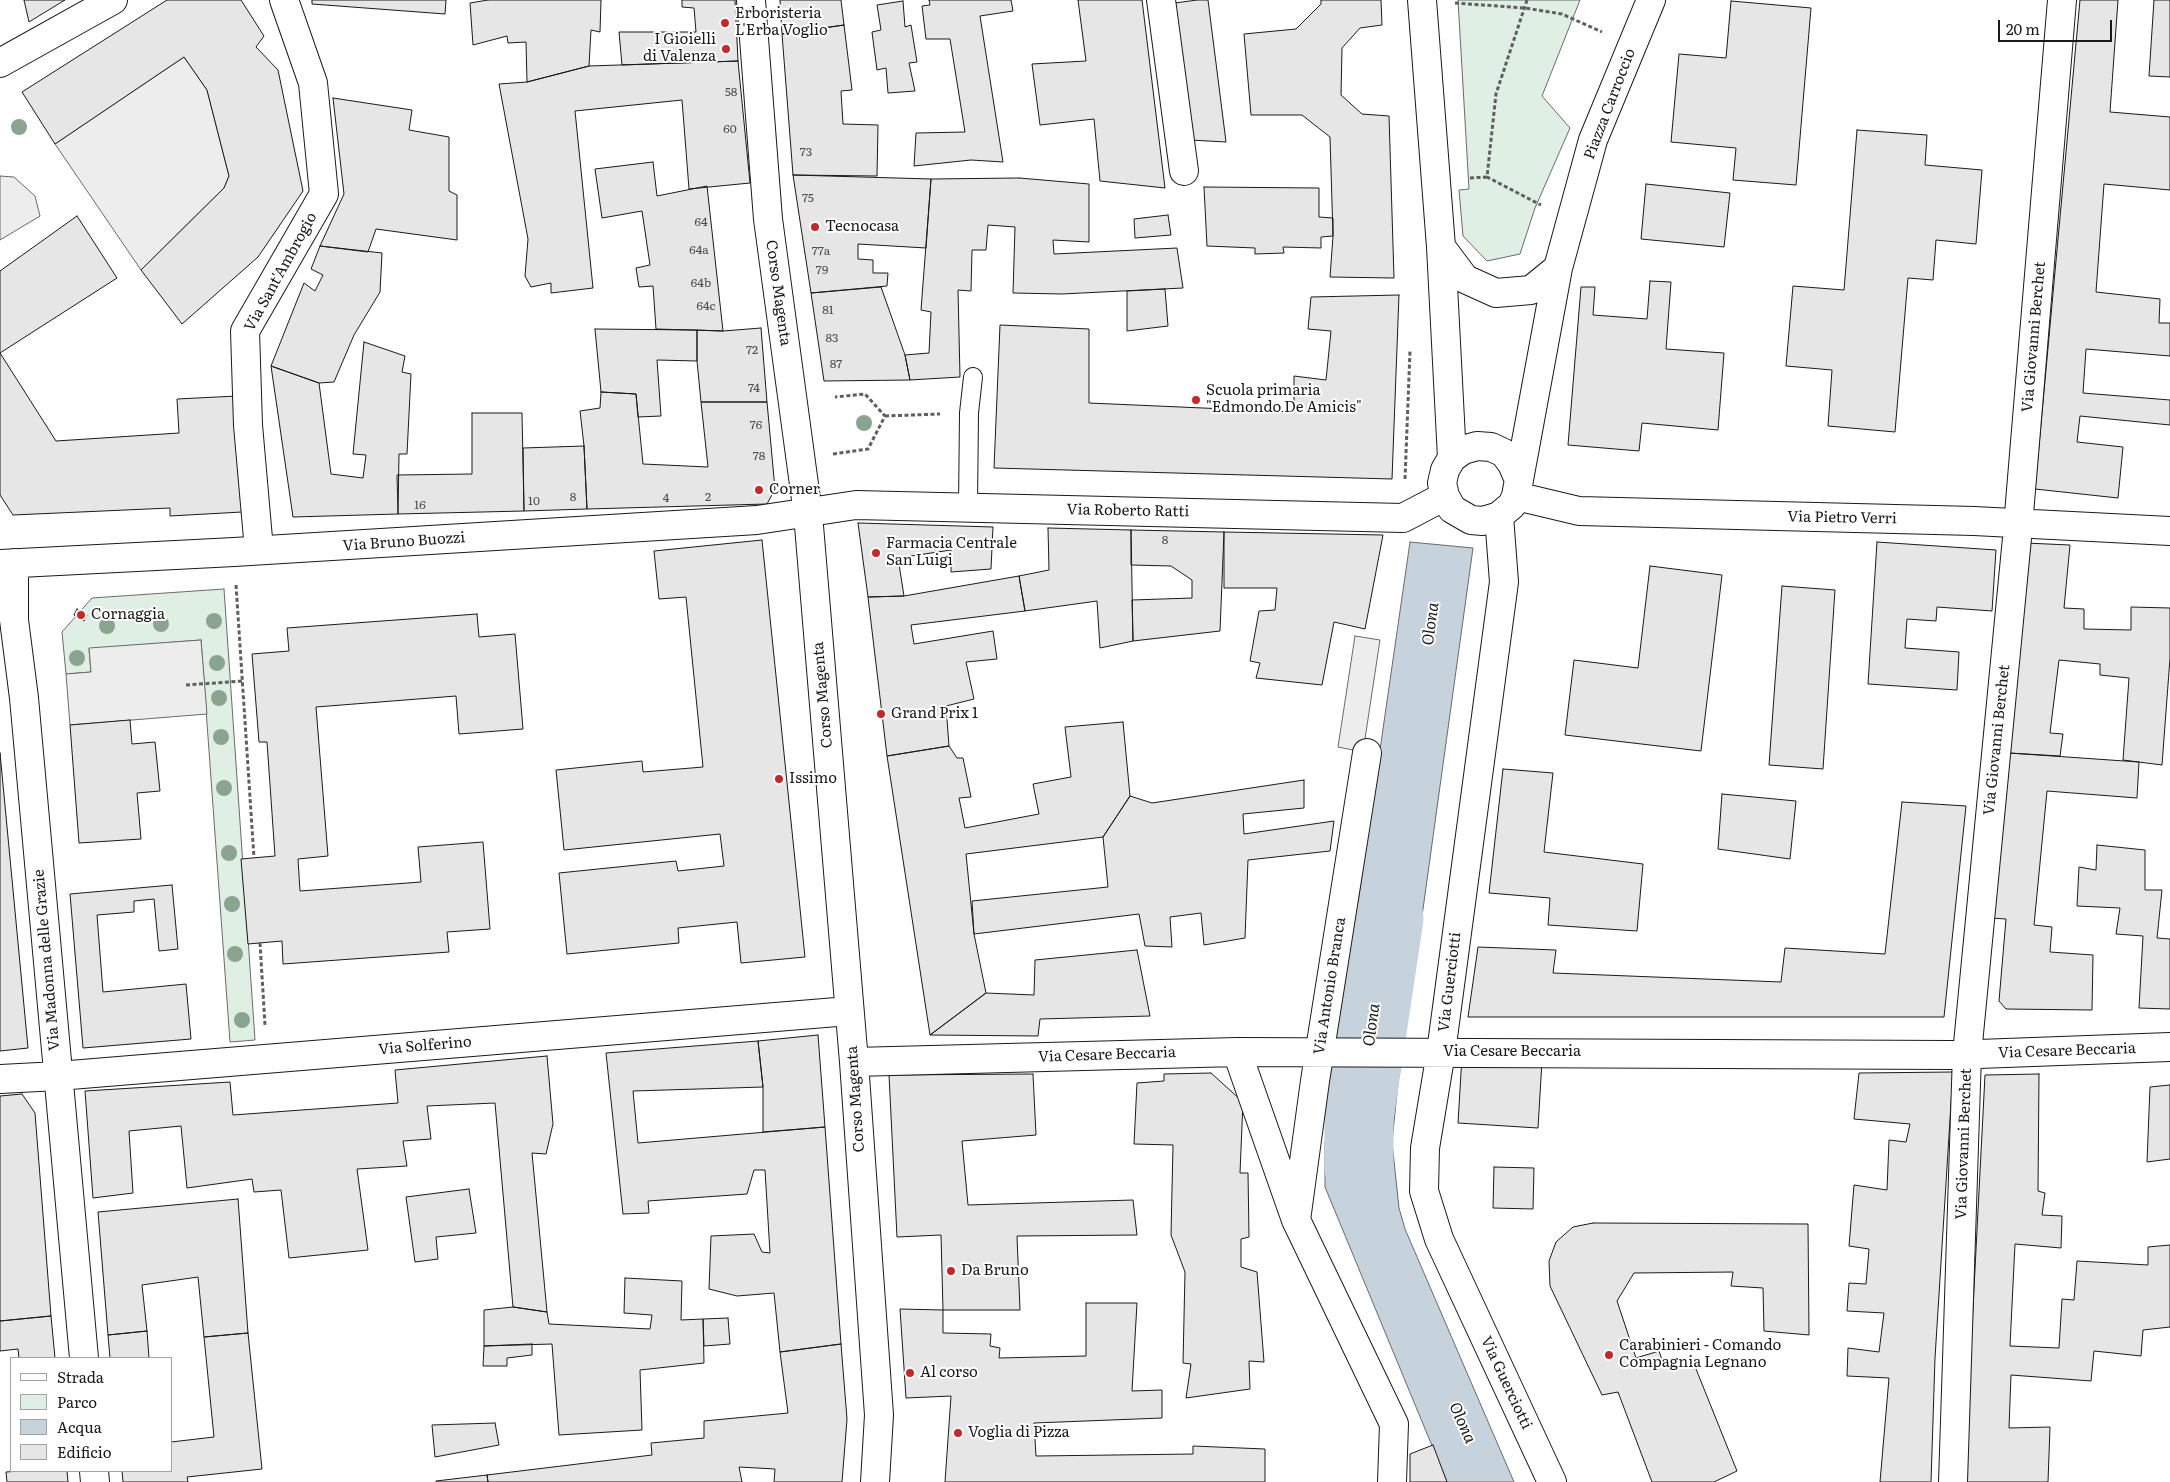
<!DOCTYPE html>
<html>
<head>
<meta charset="utf-8">
<style>
  body { margin:0 }
  #map { position:relative; width:2170px; height:1482px; overflow:hidden; background:#fff; font-family:Literata,serif }
  canvas { display:block }
  .legend { position:absolute; left:10px; top:1357px; width:162px; height:115px; box-sizing:border-box; background:#fff; border:1px solid #a3a3a3; margin:0; padding:6px 9px; list-style:none; font-size:15px; color:#1a1a1a }
  .legend li { display:flex; align-items:center; gap:10px; height:25px }
  .legend b { width:25px; border:1px solid #a3a3a3 }
  .scale { position:absolute; left:1998px; top:20px; width:114px; height:22px; box-sizing:border-box; border:2px solid #1a1a1a; border-top:0; padding-left:6px; font-size:15px; line-height:18px; white-space:nowrap; color:#1a1a1a; -webkit-text-stroke:4px #fff; paint-order:stroke }
</style>
</head>
<body>
<div id="map">
<canvas width="2170" height="1482"></canvas>
<ul class="legend">
<li><b style="height:6px;background:#fff"></b>Strada</li>
<li><b style="height:14px;background:#e0efe3"></b>Parco</li>
<li><b style="height:14px;background:#c6d2dc"></b>Acqua</li>
<li><b style="height:14px;background:#e6e6e6"></b>Edificio</li>
</ul>
<div class="scale">20 m</div>
</div>
<script>
const context = document.querySelector('canvas').getContext('2d');
context.lineJoin = 'round';
function fill(path, color) {
  context.fillStyle = color;
  context.fill(path, 'evenodd');
}
function toPath(rows) {
  const path = new Path2D();
  for (const r of rows) {
    path.moveTo(r[0], r[1]);
    for (let i = 2; i < r.length; i += 2) path.lineTo(r[i], r[i + 1]);
  }
  return path;
}
function strokePath(path, color, width, dash) {
  context.strokeStyle = color;
  context.lineWidth = width;
  context.lineCap = dash ? 'butt' : 'round';
  context.setLineDash(dash || []);
  context.stroke(path);
}
function write(font, color, halo, rows, align = 'center') {
  context.font = font + ' Literata,serif';
  context.lineWidth = 4;
  context.setLineDash([]);
  context.textBaseline = 'middle';
  context.strokeStyle = halo;
  context.fillStyle = color;
  for (const [text, x, y, turn = 0] of rows) {
    context.save();
    context.translate(x, y);
    context.rotate((+turn || 0) * Math.PI / 180);
    context.textAlign = isNaN(turn) ? turn : align;
    if (halo) context.strokeText(text, 0, 0);
    context.fillText(text, 0, 0);
    context.restore();
  }
}
const green = toPath([
  [1458,0,1580,0,1542,96,1570,128,1535,208,1520,254,1487,261,1463,236,1459,190,1469,189,1458,0],
  [224,589,255,1040,230,1042,201,640,89,649,91,672,66,674,62,632,92,598,224,589]
]);
fill(green, '#e0efe3');
strokePath(green, '#6a6a6a', 1);
const parking = toPath([
  [184,57,207,90,229,176,224,188,141,270,55,144,184,57],
  [0,176,14,177,35,196,40,216,0,240,0,176],
  [1355,636,1380,640,1363,752,1338,747,1355,636],
  [201,640,207,714,70,725,66,674,91,672,89,648,201,640]
]);
fill(parking, '#ededed');
strokePath(parking, '#6a6a6a', 1);
const water = toPath([
  [1410,542,1473,548,1409,1010,1342,1013,1410,542],
  [1399,1074,1392,1142,1399,1208,1405,1229,1514,1482,1447,1482,1325,1187,1325,1143,1333,1075,1399,1074]
]);
fill(water, '#c6d2dc');
strokePath(water, '#6a6a6a', 1);
strokePath(toPath([
  [1359,1168,1359,1118,1389,918]
]), '#c6d2dc', 69);
const building = toPath([
  [24,0,65,0,29,22,24,0],
  [167,0,241,0,264,36,256,47,278,70,303,191,258,257,182,324,141,270,224,188,229,176,207,90,184,57,55,144,22,92,167,0],
  [312,0,446,0,445,14,312,4,312,0],
  [488,0,601,0,600,32,591,30,589,66,527,82,526,42,508,43,507,36,473,45,470,3,488,0],
  [682,0,735,0,738,61,622,65,619,32,696,32,694,8,682,7,682,0],
  [780,0,841,0,844,25,782,34,780,0],
  [929,0,1011,0,1013,11,980,16,1003,162,971,160,914,166,916,133,965,132,950,39,926,39,922,6,930,5,929,0],
  [1078,0,1142,0,1165,188,1100,181,1094,119,1040,125,1032,64,1086,61,1078,0],
  [1197,0,1208,0,1226,142,1190,140,1175,3,1197,0],
  [1321,0,1381,0,1382,25,1360,28,1342,48,1341,95,1362,114,1389,116,1394,278,1330,277,1333,236,1330,137,1302,115,1251,115,1244,34,1296,29,1321,4,1321,0],
  [2080,0,2118,0,2110,112,2170,117,2170,190,2104,184,2096,292,2160,299,2159,323,2170,323,2170,356,2086,349,2083,393,2170,400,2170,425,2080,416,2077,442,2123,447,2118,498,2035,489,2080,0],
  [2154,0,2170,0,2170,77,2149,76,2154,0],
  [903,1,905,27,911,25,917,62,909,63,915,91,888,93,886,68,877,70,872,32,881,30,877,5,903,1],
  [1731,1,1811,8,1796,185,1733,180,1736,148,1671,142,1679,54,1726,58,1731,1],
  [844,25,852,90,841,91,843,124,878,125,877,176,793,175,782,34,844,25],
  [738,61,750,183,689,189,682,100,575,111,593,288,551,293,551,283,531,287,525,276,528,239,499,84,527,82,589,66,738,61],
  [333,98,412,110,409,130,449,137,449,191,457,195,457,240,376,229,368,252,320,246,344,194,333,98],
  [1857,130,1927,135,1925,165,1982,170,1976,244,1936,240,1933,280,1908,278,1895,432,1828,426,1832,370,1786,366,1793,286,1844,290,1857,130],
  [653,162,657,196,707,186,723,331,656,329,653,286,639,287,636,268,650,265,642,211,602,218,595,169,653,162],
  [793,175,931,179,926,248,858,244,858,259,873,260,873,273,888,273,887,286,811,293,793,175],
  [1019,178,1089,184,1089,242,1053,240,1054,254,1177,248,1183,288,1062,294,1013,293,1015,227,988,225,986,250,972,250,971,291,958,290,960,377,910,380,905,355,929,353,931,312,921,310,931,179,1019,178],
  [1646,184,1730,193,1724,247,1641,239,1646,184],
  [1204,187,1319,188,1319,217,1333,218,1333,236,1321,237,1321,248,1283,247,1284,253,1255,254,1255,248,1207,246,1204,187],
  [1168,215,1171,235,1135,238,1134,219,1168,215],
  [77,216,117,278,0,353,56,441,179,433,177,399,237,396,242,512,170,516,170,508,13,515,0,495,0,271,77,216],
  [320,246,382,253,380,292,354,335,334,382,319,383,271,366,304,283,315,291,323,275,311,269,320,246],
  [1650,281,1671,282,1666,349,1724,353,1718,430,1642,423,1639,451,1568,445,1581,287,1595,287,1593,315,1647,319,1650,281],
  [881,287,905,355,910,380,824,381,811,293,881,287],
  [1165,289,1168,326,1127,331,1127,291,1165,289],
  [1399,295,1392,479,994,468,1000,325,1089,329,1089,403,1294,412,1294,376,1326,380,1331,331,1308,329,1311,297,1399,295],
  [761,328,767,402,701,402,697,361,697,330,723,331,761,328],
  [595,329,697,330,697,361,657,360,661,416,638,417,636,394,601,392,595,329],
  [364,342,405,356,402,372,411,374,407,454,399,454,398,514,293,517,271,366,319,383,331,474,363,478,366,455,353,454,364,342],
  [601,392,636,394,643,464,708,467,701,402,767,402,775,489,767,504,587,509,584,446,580,411,600,408,601,392],
  [472,413,522,413,524,511,398,514,397,475,472,474,472,413],
  [584,446,587,509,524,511,523,448,584,446],
  [858,523,993,527,991,569,951,572,951,550,898,558,904,596,868,597,858,523],
  [1048,528,1131,530,1133,641,1100,648,1097,601,1025,611,1019,576,1049,570,1048,528],
  [1131,530,1224,532,1220,631,1133,641,1132,600,1192,598,1192,580,1171,566,1131,565,1131,530],
  [1224,532,1383,535,1365,629,1334,622,1322,685,1256,678,1260,663,1250,661,1259,611,1275,610,1277,588,1224,588,1224,532],
  [762,540,805,957,741,963,737,922,678,928,679,943,567,954,559,873,676,861,678,871,724,866,720,834,564,850,556,770,642,761,643,772,703,767,686,597,659,599,654,551,762,540],
  [1877,542,1996,550,1992,611,1937,607,1936,621,1907,619,1905,648,1959,652,1957,690,1868,684,1877,542],
  [2025,543,2070,545,2064,608,2084,609,2084,629,2131,630,2131,607,2170,608,2170,658,2162,765,2123,760,2129,678,2100,675,2100,664,2059,660,2050,733,2063,734,2060,756,2009,753,2025,543],
  [1650,566,1722,575,1701,751,1565,735,1574,660,1638,668,1650,566],
  [1019,576,1025,611,911,625,914,644,993,631,997,659,966,662,974,699,946,706,949,746,887,756,868,597,904,596,1019,576],
  [1782,586,1835,590,1823,769,1769,765,1782,586],
  [77,609,87,615,84,621,74,615,77,609],
  [477,614,479,637,515,634,523,729,459,734,456,696,316,707,328,856,298,859,300,891,421,882,418,847,483,842,490,929,447,932,449,952,283,964,282,941,248,944,241,859,275,856,267,742,259,742,252,654,289,651,287,628,477,614],
  [130,720,132,744,155,742,160,791,137,793,141,839,79,843,70,725,130,720],
  [1123,722,1130,796,1103,837,966,854,974,934,986,993,930,1035,887,756,949,746,957,758,963,758,971,797,959,798,965,828,1039,814,1033,784,1071,777,1065,727,1123,722],
  [0,753,28,1048,0,1051,0,753],
  [2009,753,2139,762,2137,798,2047,791,2034,925,2052,927,2050,952,2093,955,2092,1010,2006,1009,1999,1001,2006,919,1990,918,2009,753],
  [1503,769,1553,773,1544,852,1643,864,1637,931,1548,925,1550,898,1489,893,1503,769],
  [1304,780,1304,808,1243,814,1244,834,1334,821,1330,851,1248,860,1245,938,1204,945,1201,913,1170,917,1172,947,1145,946,1139,914,974,934,972,901,1108,887,1103,837,1130,796,1152,803,1304,780],
  [1722,794,1796,801,1790,859,1718,849,1722,794],
  [1902,802,1966,806,1944,1017,1468,1017,1478,947,1556,950,1553,973,1781,982,1785,948,1885,954,1902,802],
  [2097,845,2145,850,2145,890,2162,890,2157,938,2170,939,2170,1009,2139,1008,2143,936,2116,934,2120,908,2077,906,2079,867,2096,870,2097,845],
  [172,885,178,949,159,951,154,899,134,901,134,912,97,915,103,992,186,984,191,1039,83,1048,70,894,172,885],
  [1137,950,1150,1016,1040,1019,1038,1036,930,1035,986,993,1034,995,1035,960,1137,950],
  [818,1035,825,1127,763,1132,763,1087,758,1041,818,1035],
  [758,1041,763,1087,633,1091,638,1143,825,1127,841,1344,780,1352,774,1293,737,1296,709,1289,711,1236,754,1234,762,1252,770,1253,765,1170,754,1170,747,1194,648,1201,649,1213,623,1214,606,1053,758,1041],
  [547,1056,553,1124,546,1154,532,1153,547,1312,513,1307,495,1103,427,1106,431,1139,403,1141,407,1166,357,1169,368,1250,289,1258,281,1190,254,1192,252,1179,187,1188,181,1126,129,1131,133,1193,93,1198,85,1091,230,1082,233,1115,398,1103,395,1070,547,1056],
  [1462,1056,1542,1061,1538,1128,1458,1123,1462,1056],
  [1953,1072,1935,1358,1931,1482,1880,1482,1889,1378,1847,1376,1848,1348,1879,1352,1884,1313,1847,1311,1849,1283,1866,1284,1869,1249,1849,1246,1854,1185,1887,1190,1889,1140,1906,1142,1910,1124,1854,1119,1859,1073,1953,1072],
  [1211,1073,1243,1102,1240,1173,1248,1173,1249,1237,1241,1239,1241,1267,1257,1272,1264,1362,1249,1361,1250,1389,1186,1398,1191,1364,1183,1363,1185,1272,1171,1235,1173,1145,1134,1144,1137,1083,1164,1081,1164,1074,1211,1073],
  [1033,1074,1036,1135,962,1141,968,1205,1133,1200,1137,1235,1017,1236,1020,1310,943,1310,941,1235,897,1237,889,1075,1033,1074],
  [2039,1074,2038,1191,2045,1193,2042,1215,2062,1216,2061,1248,2015,1244,2010,1346,2059,1348,2062,1299,2074,1300,2077,1261,2148,1265,2148,1247,2170,1245,2170,1327,2143,1330,2141,1356,2094,1351,2091,1381,2011,1375,2009,1428,2050,1427,2048,1482,1964,1482,1985,1075,2039,1074],
  [2170,1085,2170,1159,2147,1162,2150,1087,2170,1085],
  [22,1094,35,1113,51,1316,0,1321,0,1096,22,1094],
  [1494,1167,1534,1168,1533,1209,1493,1208,1494,1167],
  [469,1189,476,1233,436,1237,438,1259,415,1262,406,1197,469,1189],
  [238,1199,248,1333,204,1337,198,1277,142,1285,147,1331,108,1335,98,1212,238,1199],
  [1593,1223,1808,1224,1809,1335,1764,1331,1763,1288,1731,1286,1733,1272,1634,1273,1617,1301,1636,1358,1659,1351,1664,1366,1692,1359,1737,1471,1714,1482,1652,1482,1618,1392,1602,1395,1550,1286,1549,1261,1556,1242,1573,1227,1593,1223],
  [625,1278,682,1281,681,1320,703,1319,704,1363,640,1370,642,1430,559,1435,552,1344,484,1346,484,1310,513,1307,547,1312,549,1324,650,1329,652,1315,624,1313,625,1278],
  [1086,1303,1137,1303,1132,1391,1162,1390,1162,1418,1034,1423,1036,1456,1193,1454,1193,1446,1265,1449,1265,1482,945,1482,951,1396,906,1398,900,1309,943,1310,943,1333,991,1334,990,1346,1000,1348,999,1358,1086,1356,1086,1303],
  [51,1316,55,1358,19,1358,18,1349,0,1351,0,1321,51,1316],
  [728,1318,730,1344,704,1346,703,1319,728,1318],
  [147,1331,149,1358,110,1358,108,1335,147,1331],
  [248,1333,262,1469,187,1477,188,1482,123,1482,122,1471,171,1471,171,1442,214,1437,204,1337,248,1333],
  [532,1344,532,1355,507,1358,507,1366,483,1366,484,1346,532,1344],
  [841,1344,847,1419,842,1482,774,1482,775,1469,739,1467,742,1482,488,1482,487,1475,652,1455,651,1443,704,1438,704,1421,788,1413,780,1352,841,1344],
  [495,1423,499,1445,435,1457,432,1425,495,1423],
  [1433,1445,1447,1482,1410,1482,1410,1454,1433,1445],
  [20,1471,67,1471,68,1482,7,1482,6,1472,20,1471],
  [487,1475,488,1482,436,1482,436,1481,487,1475]
]);
fill(building, '#e6e6e6');
strokePath(building, '#1a1a1a', 1);
const lane = toPath([
  [968,507,969,413,973,377]
]);
const street = toPath([
  [751,0,768,219,808,514,854,1062,879,1415,875,1482],
  [1161,0,1184,171],
  [1422,0,1441,247,1452,458],
  [0,63,113,0],
  [1441,247,1465,279,1496,293,1531,290,1558,268],
  [1519,480,1512,464,1504,453,1491,447,1477,446,1463,450,1452,458,1445,470,1442,483,1445,496,1452,509,1471,520,1483,521,1499,516,1512,505,1516,496,1558,268,1593,140,1651,0],
  [1516,496,1579,511,1974,521,2170,531],
  [1499,516,1504,582,1441,1052,1425,1148,1424,1191,1439,1239,1552,1482],
  [259,550,248,425,245,331,324,194,313,83,284,0],
  [14,563,14,620,24,698,84,1358],
  [0,564,234,552,757,520,856,505,1403,518,1445,496],
  [1237,1052,1296,1220,1394,1424,1392,1482],
  [854,1062,1237,1052,1951,1055,2170,1047],
  [0,1079,58,1076,849,1011],
  [1296,1220,1315,1081,1367,753],
  [94,1471,95,1482],
  [1953,1482,1967,1054,2017,538,2062,0]
]);
strokePath(lane, '#1a1a1a', 20);
strokePath(street, '#1a1a1a', 30);
strokePath(toPath([
  [1527,0,1496,94,1487,177,1541,205],
  [1455,3,1525,8,1562,14,1602,32],
  [1470,178,1487,177],
  [885,416,940,414],
  [833,454,868,449,885,416,865,394,835,397],
  [1405,479,1410,351],
  [236,585,254,858],
  [186,685,243,681],
  [260,943,265,1025]
]), '#5f5f5f', 3, [4, 2.5]);
strokePath(lane, '#fff', 18);
strokePath(street, '#fff', 28);
context.fillStyle = '#8aa48f';
for (const [x, y] of [
  [19,127],
  [864,423],
  [214,621],
  [161,624],
  [107,626],
  [77,658],
  [217,663],
  [219,698],
  [221,737],
  [224,788],
  [229,853],
  [232,904],
  [235,954],
  [242,1020]
]) {
  context.beginPath();
  context.arc(x, y, 8, 0, 2 * Math.PI);
  context.fill();
}
for (const [x, y, r, color] of [
  [725,23,5,"#c62828"],
  [726,49,5,"#c62828"],
  [815,227,5,"#c62828"],
  [1196,400,5,"#c62828"],
  [759,490,5,"#c62828"],
  [876,553,5,"#c62828"],
  [81,615,5,"#c62828"],
  [881,714,5,"#c62828"],
  [779,779,5,"#c62828"],
  [951,1271,5,"#c62828"],
  [1609,1355,5,"#c62828"],
  [910,1373,5,"#c62828"],
  [958,1433,5,"#c62828"]
]) {
  const dot = new Path2D();
  dot.arc(x, y, r, 0, 2 * Math.PI);
  context.fillStyle = color;
  context.fill(dot);
  strokePath(dot, '#fff', 2);
}
write('12px', '#4d4d4d', null, [
  ["58",731,92],
  ["60",730,129],
  ["73",806,152],
  ["75",808,198],
  ["64",701,222],
  ["64a",699,250],
  ["77a",821,251],
  ["79",822,270],
  ["64b",701,283],
  ["64c",706,306],
  ["81",828,310],
  ["83",832,338],
  ["72",752,350],
  ["87",836,364],
  ["74",754,388],
  ["76",756,425],
  ["78",759,456],
  ["8",573,497],
  ["2",708,497],
  ["4",666,498],
  ["10",534,501],
  ["16",420,505],
  ["8",1165,540]
]);
write('15px', '#1a1a1a', '#fff', [
  ["Erboristeria",735,14],
  ["L'Erba Voglio",735,31],
  ["I Gioielli",716,40,"right"],
  ["di Valenza",716,57,"right"],
  ["Tecnocasa",825,227],
  ["Scuola primaria",1206,391],
  ["\"Edmondo De Amicis\"",1206,408],
  ["Corner",769,490],
  ["Farmacia Centrale",886,544],
  ["San Luigi",886,561],
  ["Cornaggia",91,615],
  ["Grand Prix 1",891,714],
  ["Issimo",789,779],
  ["Da Bruno",961,1271],
  ["Carabinieri - Comando",1619,1346],
  ["Compagnia Legnano",1619,1363],
  ["Al corso",920,1373],
  ["Voglia di Pizza",968,1433]
], 'left');
write('15px', '#1a1a1a', '#fff', [
  ["Piazza Carroccio",1610,104,-69],
  ["Via Sant'Ambrogio",281,272,-61],
  ["Corso Magenta",778,293,82],
  ["Via Giovanni Berchet",2034,337,-85],
  ["Via Roberto Ratti",1128,511,1],
  ["Via Pietro Verri",1842,518,1],
  ["Via Bruno Buozzi",404,542,-4],
  ["Corso Magenta",823,695,-95],
  ["Via Giovanni Berchet",1997,740,-84],
  ["Via Madonna delle Grazie",47,960,-95],
  ["Via Guerciotti",1450,982,-83],
  ["Via Antonio Branca",1330,986,-81],
  ["Via Solferino",425,1046,-5],
  ["Via Cesare Beccaria",2067,1051,-2],
  ["Via Cesare Beccaria",1512,1052],
  ["Via Cesare Beccaria",1107,1055,-2],
  ["Corso Magenta",856,1099,-94],
  ["Via Giovanni Berchet",1964,1144,-88],
  ["Via Guerciotti",1506,1383,65]
]);
write('italic 16px', '#1a1a1a', '#fff', [
  ["Olona",1431,624,-82],
  ["Olona",1372,1025,-82],
  ["Olona",1462,1423,66]
]);
</script>
</body>
</html>
